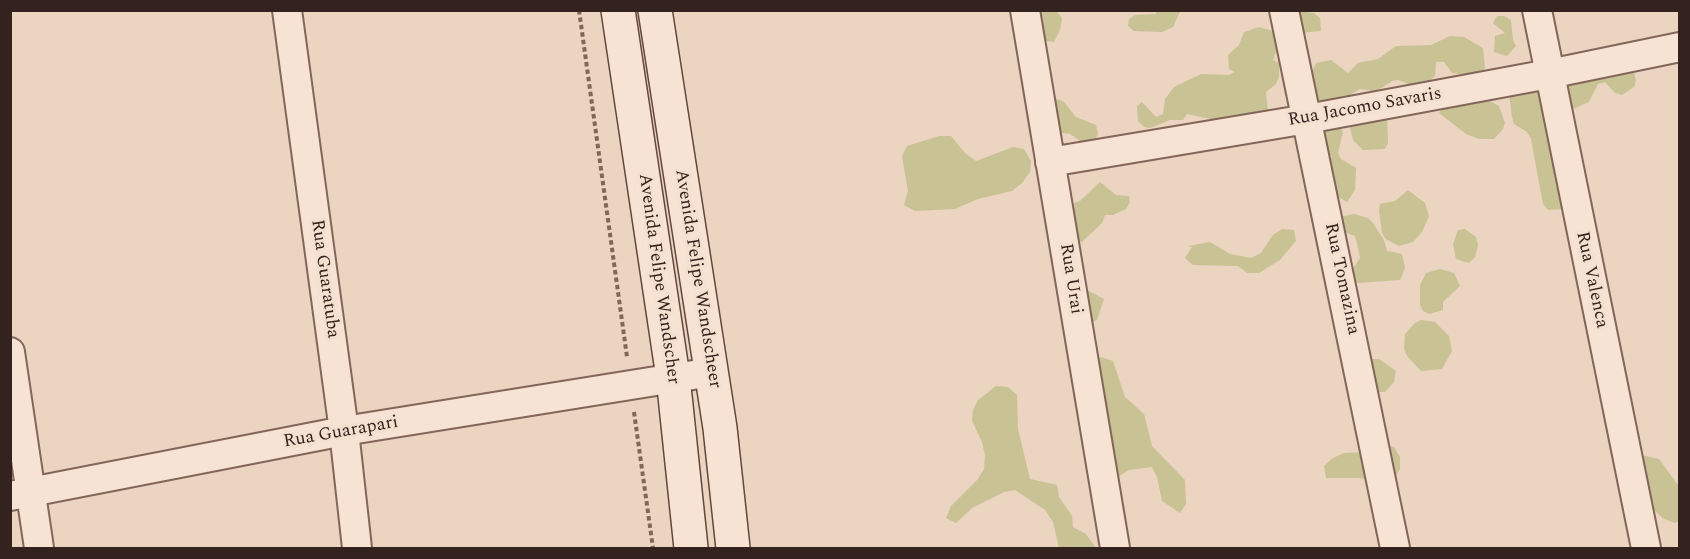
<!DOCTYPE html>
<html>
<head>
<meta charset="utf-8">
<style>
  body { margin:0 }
  #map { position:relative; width:1690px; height:559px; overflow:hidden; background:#ebd4c0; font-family:Spectral,serif }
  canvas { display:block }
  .frame { position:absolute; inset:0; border:12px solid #33221d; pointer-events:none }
</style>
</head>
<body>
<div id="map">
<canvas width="1690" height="559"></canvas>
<div class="frame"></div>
</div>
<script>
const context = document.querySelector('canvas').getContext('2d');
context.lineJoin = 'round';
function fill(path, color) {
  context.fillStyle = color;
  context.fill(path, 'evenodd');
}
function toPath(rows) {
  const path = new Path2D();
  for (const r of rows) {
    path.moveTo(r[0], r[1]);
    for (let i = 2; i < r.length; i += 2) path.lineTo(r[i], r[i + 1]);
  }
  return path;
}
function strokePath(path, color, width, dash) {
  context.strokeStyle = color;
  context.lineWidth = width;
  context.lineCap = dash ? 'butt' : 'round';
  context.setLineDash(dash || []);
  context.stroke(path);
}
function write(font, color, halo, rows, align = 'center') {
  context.font = font + ' Spectral,serif';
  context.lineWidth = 6;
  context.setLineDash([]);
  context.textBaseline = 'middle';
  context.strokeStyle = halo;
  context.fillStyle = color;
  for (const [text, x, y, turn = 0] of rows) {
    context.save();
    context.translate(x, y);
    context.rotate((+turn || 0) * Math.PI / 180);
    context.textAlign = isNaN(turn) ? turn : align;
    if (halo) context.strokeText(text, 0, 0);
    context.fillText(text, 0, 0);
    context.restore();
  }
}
fill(toPath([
  [1033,11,1056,11,1062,18,1060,30,1054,42,1040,40],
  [1156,11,1180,11,1179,14,1173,27,1162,32,1134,31,1128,26,1129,19,1135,15,1156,14],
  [1294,11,1314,13,1320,18,1321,31,1300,33],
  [1497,16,1504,16,1511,20,1513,40,1516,46,1507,56,1494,52,1495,36,1505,33,1493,23],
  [1259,27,1273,31,1279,35,1280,42,1273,60,1279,63,1279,77,1276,84,1266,92,1268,111,1248,118,1228,116,1215,120,1187,114,1183,120,1170,120,1150,128,1144,127,1138,121,1137,106,1142,102,1156,117,1163,114,1165,99,1174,87,1201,74,1229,75,1235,72,1229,69,1228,55,1239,45,1244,32],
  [1450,36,1464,37,1483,48,1485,68,1481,74,1474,76,1452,73,1444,62,1436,62,1435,76,1425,84,1412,85,1398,80,1392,81,1380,89,1374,91,1360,89,1347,97,1323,104,1312,93,1309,79,1316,63,1331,60,1348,73,1358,63,1378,59,1396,46,1431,45],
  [1565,63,1633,68,1636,81,1634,87,1622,95,1615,93,1605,82,1598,84,1589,102,1571,110,1565,106],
  [1529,89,1542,95,1553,126,1546,128,1555,155,1553,162,1566,169,1568,205,1562,209,1548,210,1543,204,1531,139,1527,132,1514,124,1512,117,1509,94],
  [1057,99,1063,101,1076,117,1096,125,1098,134,1095,140,1082,142,1070,134,1056,132,1052,103],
  [1487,99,1499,106,1505,123,1503,129,1494,139,1479,139,1466,134,1439,113,1444,105],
  [1387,117,1388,143,1385,149,1363,150,1353,140,1350,128,1353,120],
  [1326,122,1339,126,1343,132,1338,153,1341,159,1356,168,1355,190,1347,202,1335,195,1335,180,1328,179,1328,163,1332,157,1320,140],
  [939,136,951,136,966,154,976,161,1013,147,1024,149,1031,161,1030,172,1022,183,1012,191,978,199,955,209,915,211,904,205,908,191,902,156,907,146],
  [1100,182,1116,195,1129,196,1130,202,1126,209,1113,215,1105,215,1102,223,1082,242,1075,242,1065,206,1080,201],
  [1408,190,1425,203,1429,216,1422,232,1413,242,1399,246,1386,239,1382,233,1379,211,1380,204,1395,201],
  [1354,214,1368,218,1373,223,1384,240,1387,251,1402,254,1405,268,1400,280,1358,283,1353,278,1352,270,1360,258,1357,243,1355,236,1342,231,1339,217],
  [1282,229,1294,230,1296,241,1280,260,1259,273,1247,273,1238,266,1193,265,1185,258,1192,247,1188,246,1210,242,1230,254,1251,258,1261,253,1273,235],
  [1465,229,1476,237,1478,245,1475,257,1469,263,1456,259,1453,244,1458,230],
  [1075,261,1084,266,1085,289,1104,299,1097,320,1086,325],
  [1440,269,1454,273,1460,286,1443,302,1443,310,1429,314,1423,311,1420,305,1420,285,1426,273],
  [1421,320,1435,322,1449,336,1452,351,1442,369,1421,371,1407,356,1404,349,1405,334,1415,323],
  [1101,357,1113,361,1125,397,1144,414,1152,446,1185,480,1186,504,1180,513,1162,501,1157,477,1152,467,1129,470,1110,482,1092,363],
  [1372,359,1379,359,1396,371,1394,382,1385,392,1378,392,1374,386,1365,362],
  [996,386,1008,387,1017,395,1018,429,1030,479,1057,485,1059,497,1072,516,1073,527,1086,534,1096,548,1059,548,1053,522,1045,510,1015,490,1004,492,972,508,956,523,946,518,951,506,978,479,984,469,985,455,982,442,972,421,973,410,978,400],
  [1383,445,1394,447,1400,457,1400,469,1394,479,1371,481,1360,478,1326,478,1324,466,1333,458,1344,453,1366,452],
  [1637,454,1659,459,1678,485,1679,521,1675,523,1664,519,1645,502]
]), '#c8c295');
const minor = toPath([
  [287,10,344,431,357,548],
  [1025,10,1115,548],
  [1284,10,1395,548],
  [1537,10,1646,548],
  [1050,162,1307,119,1549,74,1680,47],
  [10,352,39,548],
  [10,496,344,431,712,372]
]);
const secondary = toPath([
  [618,10,673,377,691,548],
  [655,10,720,428,733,548]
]);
strokePath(minor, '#836659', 32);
strokePath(secondary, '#64473d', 36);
strokePath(toPath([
  [579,10,627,357],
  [634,412,653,548]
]), '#836659', 4, [4.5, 3]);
strokePath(minor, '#f6e3d3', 28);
strokePath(secondary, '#f6e3d3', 33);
write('18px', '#33221d', '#f3e0cf', [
  ["Rua Jacomo Savaris",1365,108,-10],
  ["Rua Guaratuba",324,279,82],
  ["Avenida Felipe Wandscher",658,279,82],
  ["Avenida Felipe Wandscheer",697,279,81],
  ["Rua Urai",1070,279,81],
  ["Rua Tomazina",1341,279,78],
  ["Rua Valenca",1591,280,78],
  ["Rua Guarapari",341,433,-10]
]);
</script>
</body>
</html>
